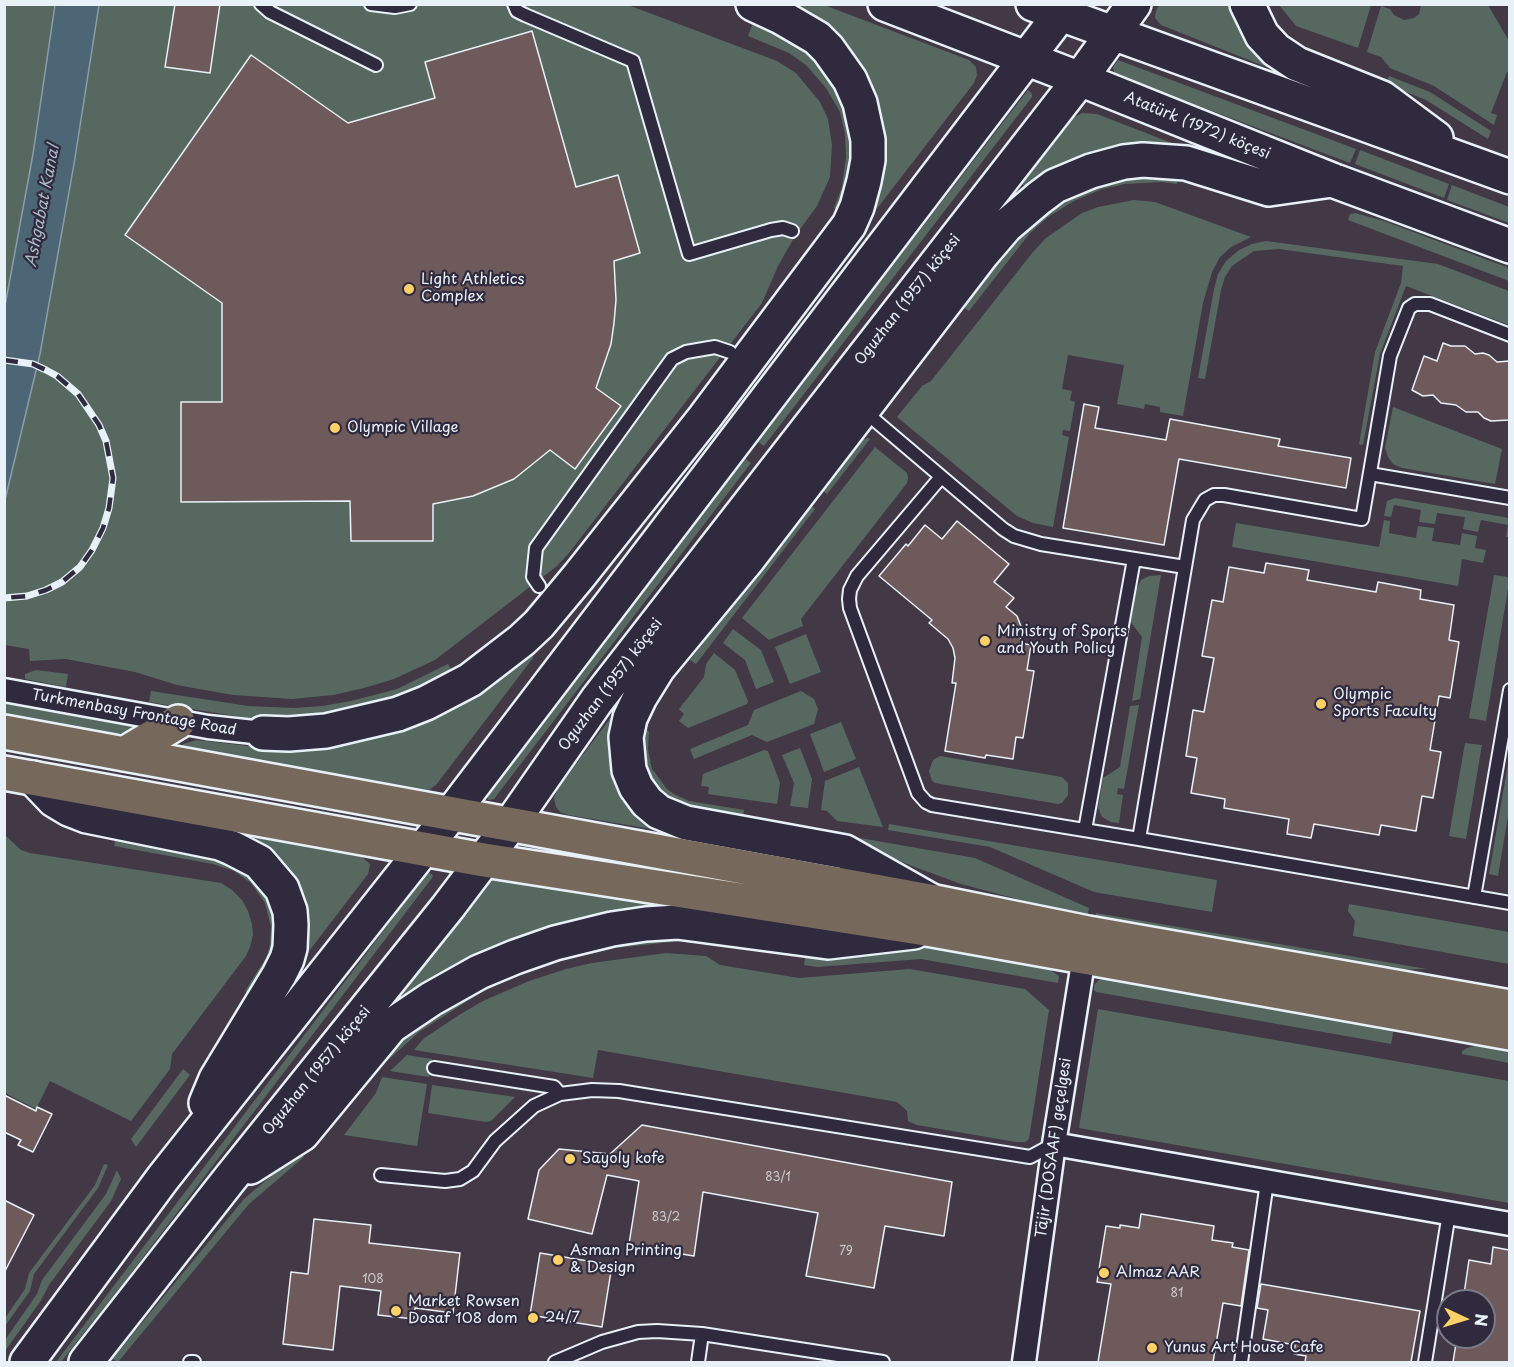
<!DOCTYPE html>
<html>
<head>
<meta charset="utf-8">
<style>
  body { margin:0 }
  #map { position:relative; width:1514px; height:1367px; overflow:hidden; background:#423846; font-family:"Playpen Sans",sans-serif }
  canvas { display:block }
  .frame { position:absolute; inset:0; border:6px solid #e8f1f8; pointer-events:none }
  .north { position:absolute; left:1436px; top:1289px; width:60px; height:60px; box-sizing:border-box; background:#2f2a3d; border:2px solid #797a88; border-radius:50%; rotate:94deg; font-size:16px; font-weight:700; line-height:24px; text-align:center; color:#e8f1f8 }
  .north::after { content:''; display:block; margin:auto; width:21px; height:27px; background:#ffd166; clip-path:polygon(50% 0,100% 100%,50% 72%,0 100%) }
</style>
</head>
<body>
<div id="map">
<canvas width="1514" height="1367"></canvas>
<div class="frame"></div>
<div class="north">N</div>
</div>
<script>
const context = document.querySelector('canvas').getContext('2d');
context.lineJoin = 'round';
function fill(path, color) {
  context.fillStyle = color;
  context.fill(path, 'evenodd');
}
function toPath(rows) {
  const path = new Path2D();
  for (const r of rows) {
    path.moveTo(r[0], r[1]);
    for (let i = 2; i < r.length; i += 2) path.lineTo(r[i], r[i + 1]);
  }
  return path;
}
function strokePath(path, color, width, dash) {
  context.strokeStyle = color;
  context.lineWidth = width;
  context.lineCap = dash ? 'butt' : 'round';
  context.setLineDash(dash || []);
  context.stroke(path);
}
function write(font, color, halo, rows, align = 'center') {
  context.font = font + ' "Playpen Sans",sans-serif';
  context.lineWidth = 4.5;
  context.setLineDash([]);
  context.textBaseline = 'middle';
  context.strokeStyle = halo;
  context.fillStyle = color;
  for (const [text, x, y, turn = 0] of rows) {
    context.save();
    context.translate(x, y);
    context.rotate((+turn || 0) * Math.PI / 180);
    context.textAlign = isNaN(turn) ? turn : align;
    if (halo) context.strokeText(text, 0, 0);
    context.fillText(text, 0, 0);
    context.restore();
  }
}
fill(toPath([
  [4,5,628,5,777,61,796,73,820,102,828,119,832,145,830,177,817,206,795,236,778,266,762,303,569,553,557,566,435,660,394,679,364,688,333,695,292,699,233,695,177,685,135,672,66,659,30,661,29,649,4,645],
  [789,5,824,5,969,60,976,67,977,75,974,83,872,215,881,165],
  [1159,5,1231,5,1279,72,1161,25,1155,18,1156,11],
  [1279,5,1371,5,1358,48,1296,26],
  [1421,5,1488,5,1509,41,1509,72,1507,72,1491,113,1497,115,1494,125,1434,86,1390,68,1381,57,1367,52,1381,6,1390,9,1394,15,1404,20,1414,18,1419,14],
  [754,20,798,42,826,68,850,116,854,163,839,211,834,208,842,187,846,157,845,134,840,112,826,88,806,65,789,53,748,36],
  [1118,60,1356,149,1350,163,1117,75,1114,72,1113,67],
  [1389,76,1430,92,1491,131,1488,139,1426,100,1386,84],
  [1028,90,1032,94,1032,97,764,446,757,441],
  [1082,113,1097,114,1177,145,1179,151,1026,187,1022,184,1073,118],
  [1360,150,1449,184,1444,198,1355,164],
  [1139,175,1177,177,1177,184,1162,182,1125,184,1102,189,1074,201,1048,217,1030,233,969,311,963,307,1015,238,1044,211,1083,188],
  [1452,185,1509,207,1509,223,1447,200],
  [1134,200,1155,202,1251,237,1231,247,1220,257,1212,272,1203,303,1183,416,1160,412,1160,407,1145,404,1144,409,1117,404,1124,365,1068,355,1062,389,1072,391,1070,400,1075,402,1070,431,1063,430,1062,435,1069,437,1053,527,1033,523,1017,516,897,417,922,386,931,381,1033,252,1046,238,1082,213,1098,207],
  [1355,213,1384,221,1509,268,1509,281,1348,220,1350,214],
  [1266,241,1438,264,1509,291,1509,325,1406,286,1380,354,1363,445,1359,444,1375,352,1401,283,1403,266,1279,249,1254,251,1232,266,1225,277,1221,290,1205,379,1198,378,1214,289,1218,274,1226,261,1239,250,1252,244],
  [1393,407,1502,449,1495,484,1402,468,1393,464,1388,457,1385,448],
  [868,438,870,439,827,494,821,489,859,441],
  [875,447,907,473,908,478,907,483,801,619,803,626,769,640,742,618],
  [744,458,751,463,494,799,488,800,487,794],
  [1395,498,1509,518,1509,537,1506,537,1508,525,1481,520,1478,532,1463,529,1465,517,1437,513,1435,524,1419,522,1421,510,1394,505,1391,517,1384,516,1387,501],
  [810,505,815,509,696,664,690,660],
  [1384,520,1390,521,1389,533,1416,538,1418,526,1434,528,1432,541,1460,545,1462,533,1477,536,1475,548,1486,550,1483,563,1462,559,1458,586,1232,547,1236,523,1379,547],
  [1161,575,1140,699,1132,701,1142,637,1130,621,1134,594,1141,580,1149,576],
  [1494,575,1509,577,1509,583,1486,721,1469,718],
  [733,629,761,650,774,682,756,689,745,660,723,643],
  [806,634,821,672,790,684,775,647],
  [531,653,533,655,533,658,436,785,429,790,182,747,183,744,197,740,265,748,498,679],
  [714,653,735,670,748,701,747,704,688,728,679,721,684,714,679,709,704,677,706,664],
  [448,664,452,671,437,681,400,699,323,717,276,720,247,718,149,702,151,691,248,706,295,708,322,706,351,701,397,689],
  [36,670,68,674,66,687,25,679,25,674],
  [801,691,814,699,818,709,814,724,767,742,752,735,694,759,690,749,748,725,754,710],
  [4,703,139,726,124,733,114,734,5,715],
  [1139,705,1124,789,1118,788,1117,794,1123,795,1119,823,1111,822,1102,817,1098,808,1103,778,1120,767,1130,706],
  [618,708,670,832,568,815,560,812,556,807,554,798,558,788],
  [841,722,856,759,824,772,810,734],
  [643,725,649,732,648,750,652,769,667,789,674,794,689,801,744,810,743,817,687,808,662,795,650,780,642,762],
  [1465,743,1482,745,1466,839,1449,836],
  [800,748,812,779,808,808,790,806,794,783,782,755],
  [764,750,768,751,780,783,777,804,708,794,709,787,701,786,703,774],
  [940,756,1062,777,1068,783,1068,795,1062,803,1058,804,935,783,932,781,929,771,933,760],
  [1509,758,1509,810,1498,876,1489,874],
  [859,767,883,827,837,821,827,811,821,810,825,781],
  [889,824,1217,880,1212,912,1094,892,990,847,888,830],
  [5,835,21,850,30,853,221,883,232,890,242,900,248,911,252,924,253,935,250,947,246,956,172,1054,170,1069,131,1121,50,1081,36,1109,5,1093],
  [116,837,215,854,264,883,281,937,253,996,245,991,266,958,270,945,271,927,265,903,251,883,234,871,213,864,114,846],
  [253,837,362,857,370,864,368,874,303,959,251,840],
  [854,837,975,858,1089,908,1088,914,1086,917,1066,916,1032,903,961,884,912,866,853,841],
  [428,872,433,875,432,878,125,1281,61,1362,56,1362],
  [490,880,499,880,663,903,660,907,597,915,569,921,510,939,458,963,404,996,401,993,482,887],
  [1349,904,1509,932,1509,964,1353,936,1355,921,1348,911],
  [1096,913,1427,969,1395,970,1095,920],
  [665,935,729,940,727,947,680,941,616,948,563,960,525,972,480,993,419,1032,364,1082,401,1038,454,1000,561,953],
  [924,947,1049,969,1059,976,1058,983,921,959,817,967,804,965,806,953,814,955],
  [666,953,706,956,720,965,799,978,910,969,1025,989,1049,1010,1029,1139,1025,1142,1016,1142,917,1125,908,1121,907,1111,897,1102,598,1050,593,1078,414,1050,423,1039,459,1015,483,1001,529,981,566,969,592,963],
  [1106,978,1394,1028,1391,1044,1096,992,1094,990,1094,985,1099,980],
  [1098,1009,1509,1081,1509,1203,1079,1128],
  [1478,1045,1509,1047,1509,1063,1462,1054,1462,1051,1467,1048],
  [407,1055,432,1059,429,1077,390,1071],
  [183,1069,190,1075,136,1147,131,1139],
  [382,1077,427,1084,417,1146,344,1135,376,1093],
  [432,1085,515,1097,491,1121,486,1122,428,1113],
  [299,1152,304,1157,249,1204,118,1362,112,1359,244,1199],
  [104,1164,108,1165,98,1188,34,1274,30,1291,5,1326,5,1318,25,1289,29,1273,95,1185],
  [117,1170,121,1179,111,1201,49,1285,40,1302,5,1351,5,1340,37,1294,42,1280,106,1194]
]), '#576861');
const water = toPath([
  [55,5,99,5,74,164,40,354,5,500,5,306,33,154,55,5]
]);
fill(water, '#4c6675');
strokePath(water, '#8a9ea9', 1.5);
const building = toPath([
  [175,4,220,4,210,73,165,67,175,4],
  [532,31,576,187,618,175,640,253,614,261,616,300,614,323,611,344,596,388,621,406,575,469,550,450,514,479,473,496,433,504,433,541,351,541,350,501,181,502,181,402,222,402,222,303,125,235,251,55,348,123,435,98,425,62,532,31],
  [1443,343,1451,346,1465,346,1475,354,1483,353,1489,355,1497,362,1509,361,1509,420,1491,421,1484,418,1478,412,1466,412,1456,405,1441,403,1433,395,1423,396,1412,390,1424,356,1437,361,1443,343],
  [1084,404,1099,407,1095,428,1166,440,1170,419,1280,439,1278,446,1351,458,1346,488,1179,459,1164,545,1063,528,1084,404],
  [957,521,1009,564,994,582,1014,598,1006,607,1017,616,1022,629,1020,643,1031,645,1027,670,1034,671,1023,738,1016,737,1013,759,986,755,985,758,945,751,956,683,952,683,955,658,953,648,948,639,929,623,932,620,879,576,906,544,908,546,925,525,942,539,957,521],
  [1266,563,1309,570,1307,580,1376,592,1378,582,1421,590,1420,599,1454,605,1449,640,1459,642,1450,698,1439,696,1430,750,1441,752,1433,798,1422,796,1416,831,1381,825,1379,835,1314,824,1311,838,1287,834,1289,819,1224,808,1225,799,1191,793,1197,758,1186,756,1193,710,1204,712,1214,658,1202,656,1212,600,1223,602,1229,567,1264,573,1266,563],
  [4,1095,36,1111,37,1107,52,1114,33,1152,18,1145,21,1140,4,1132,4,1095],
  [642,1125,952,1182,944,1236,885,1226,874,1288,806,1276,818,1213,703,1192,694,1256,651,1249,629,1244,639,1181,607,1175,592,1234,528,1219,539,1170,559,1149,610,1154,642,1125],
  [4,1200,34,1215,4,1273,4,1200],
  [1141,1214,1214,1226,1212,1240,1233,1243,1232,1247,1249,1250,1241,1306,1223,1303,1213,1362,1098,1362,1111,1284,1097,1282,1106,1226,1120,1228,1120,1225,1139,1228,1141,1214],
  [314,1219,371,1225,369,1243,460,1253,453,1313,415,1308,414,1319,378,1315,381,1291,340,1286,333,1350,283,1344,291,1272,308,1274,314,1219],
  [1493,1247,1509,1250,1509,1362,1453,1362,1457,1337,1484,1337,1484,1301,1463,1301,1469,1260,1491,1264,1493,1247],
  [540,1253,612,1265,602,1327,530,1315,540,1253],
  [1261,1284,1420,1311,1411,1362,1305,1362,1306,1356,1294,1354,1295,1345,1263,1339,1268,1310,1257,1308,1261,1284]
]);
fill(building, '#6e5a5b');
strokePath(building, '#e8f1f8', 1.5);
const service = toPath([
  [261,4,270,12,376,65],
  [371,4,395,7,410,4],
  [514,4,517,11,525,15,633,61,689,254,771,230,783,228,792,231],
  [1510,335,1430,304,1415,304,1409,308,1390,356,1362,519,1224,495,1214,495,1205,500,1193,520,1139,839,1510,903],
  [864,411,1003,529,1014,536,1041,544,1185,567],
  [1370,474,1510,498],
  [941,477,857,576,850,590,849,599,850,608,918,793,926,802,932,805,1139,839],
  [539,586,533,577,536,548,672,359,686,352,715,347,730,352],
  [1085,830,1134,559],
  [1474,897,1510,690],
  [434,1068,554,1087,560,1094],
  [381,1175,445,1181,460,1179,473,1171,495,1141,534,1106,560,1094,592,1090,619,1091,1030,1157,1054,1144],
  [190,1362,194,1362],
  [555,1362,602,1342,638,1332,657,1331,702,1334,883,1362],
  [698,1362,702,1334],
  [1241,1362,1267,1182],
  [1425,1362,1449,1213]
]);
const minor = toPath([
  [4,690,208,727,263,733],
  [1054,1144,1510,1224],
  [1024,1362,1054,1144,1086,944]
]);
const secondary = toPath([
  [885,4,1080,79,1332,180,1510,246],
  [1033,4,1510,177],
  [1247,4,1262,35,1276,50,1297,64,1382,98,1436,138],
  [263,733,289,734,326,731,398,714,426,703,470,680,522,640,539,624,579,576,705,417,849,225,857,207,864,181,868,160,868,140,860,103,850,80,828,49,817,38,781,17,753,4],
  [33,778,54,800,69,809,87,816,220,843,232,848,259,862,282,889,290,911,291,925,290,948,287,959,279,975,216,1079,206,1103],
  [928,899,845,852,686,823,659,812,647,802,636,787,629,770,626,737,630,718,640,697,658,668,748,559,982,254,1006,226,1039,198,1055,186,1091,171,1124,162,1143,160,1186,163,1269,189,1332,180],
  [250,1167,302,1134,391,1026,431,999,479,972,515,957,555,943,612,929,646,924,677,922,828,942,914,932],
  [27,1362,163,1178,451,814,1068,4],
  [86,1362,228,1181,448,907,510,825,597,700,1080,79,1134,4]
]);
const primary = toPath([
  [4,732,935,902,1088,933,1510,1007],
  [124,754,178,722],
  [4,773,484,860,932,930,1510,1033]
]);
strokePath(service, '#e8f1f8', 16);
strokePath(minor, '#e8f1f8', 27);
strokePath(secondary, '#e8f1f8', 38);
strokePath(primary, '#e8f1f8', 38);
strokePath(service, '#2f2a3d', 12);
strokePath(minor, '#2f2a3d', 22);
strokePath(secondary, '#2f2a3d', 33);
strokePath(primary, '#76695c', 33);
const rail = toPath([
  [4,360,33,364,46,370,57,376,78,394,99,425,106,441,113,478,109,508,103,528,92,550,80,567,62,582,46,590,27,596,4,598]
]);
strokePath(rail, '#e8f1f8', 7);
strokePath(rail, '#2f2a3d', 4.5, [14]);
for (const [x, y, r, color] of [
  [409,289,6,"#ffd166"],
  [335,428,6,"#ffd166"],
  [985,641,6,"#ffd166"],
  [1321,704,6,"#ffd166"],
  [570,1159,6,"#ffd166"],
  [558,1260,6,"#ffd166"],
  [1104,1273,6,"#ffd166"],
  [396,1311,6,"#ffd166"],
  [533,1318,6,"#ffd166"],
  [1152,1348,6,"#ffd166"]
]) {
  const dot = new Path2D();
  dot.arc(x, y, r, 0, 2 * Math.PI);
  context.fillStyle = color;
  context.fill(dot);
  strokePath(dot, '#2f2a3d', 2);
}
write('12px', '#cacbd1', null, [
  ["83/1",778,1178],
  ["83/2",666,1218],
  ["79",846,1252],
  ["108",373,1280],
  ["81",1177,1294]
]);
write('15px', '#e8f1f8', '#2f2a3d', [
  ["Atatürk (1972) köçesi",1197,126,22],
  ["Oguzhan (1957) köçesi",908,300,-52],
  ["Oguzhan (1957) köçesi",611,685,-53],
  ["Turkmenbasy Frontage Road",134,713,10],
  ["Oguzhan (1957) köçesi",317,1071,-51],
  ["Täjir (DOSAAF) geçelgesi",1054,1148,-82]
]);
write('15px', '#e8f1f8', '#2f2a3d', [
  ["Light Athletics",421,280],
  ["Complex",421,297],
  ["Olympic Village",347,428],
  ["Ministry of Sports",997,632],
  ["and Youth Policy",997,649],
  ["Olympic",1333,695],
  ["Sports Faculty",1333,712],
  ["Sayoly kofe",582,1159],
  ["Asman Printing",570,1251],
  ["& Design",570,1268],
  ["Almaz AAR",1116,1273],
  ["Market Rowsen",408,1302],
  ["Dosaf 108 dom",408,1319],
  ["24/7",545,1318],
  ["Yunus Art House Cafe",1164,1348]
], 'left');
write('italic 16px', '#aab9c4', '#2f2a3d', [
  ["Ashgabat Kanal",43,206,-79]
]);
</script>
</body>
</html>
